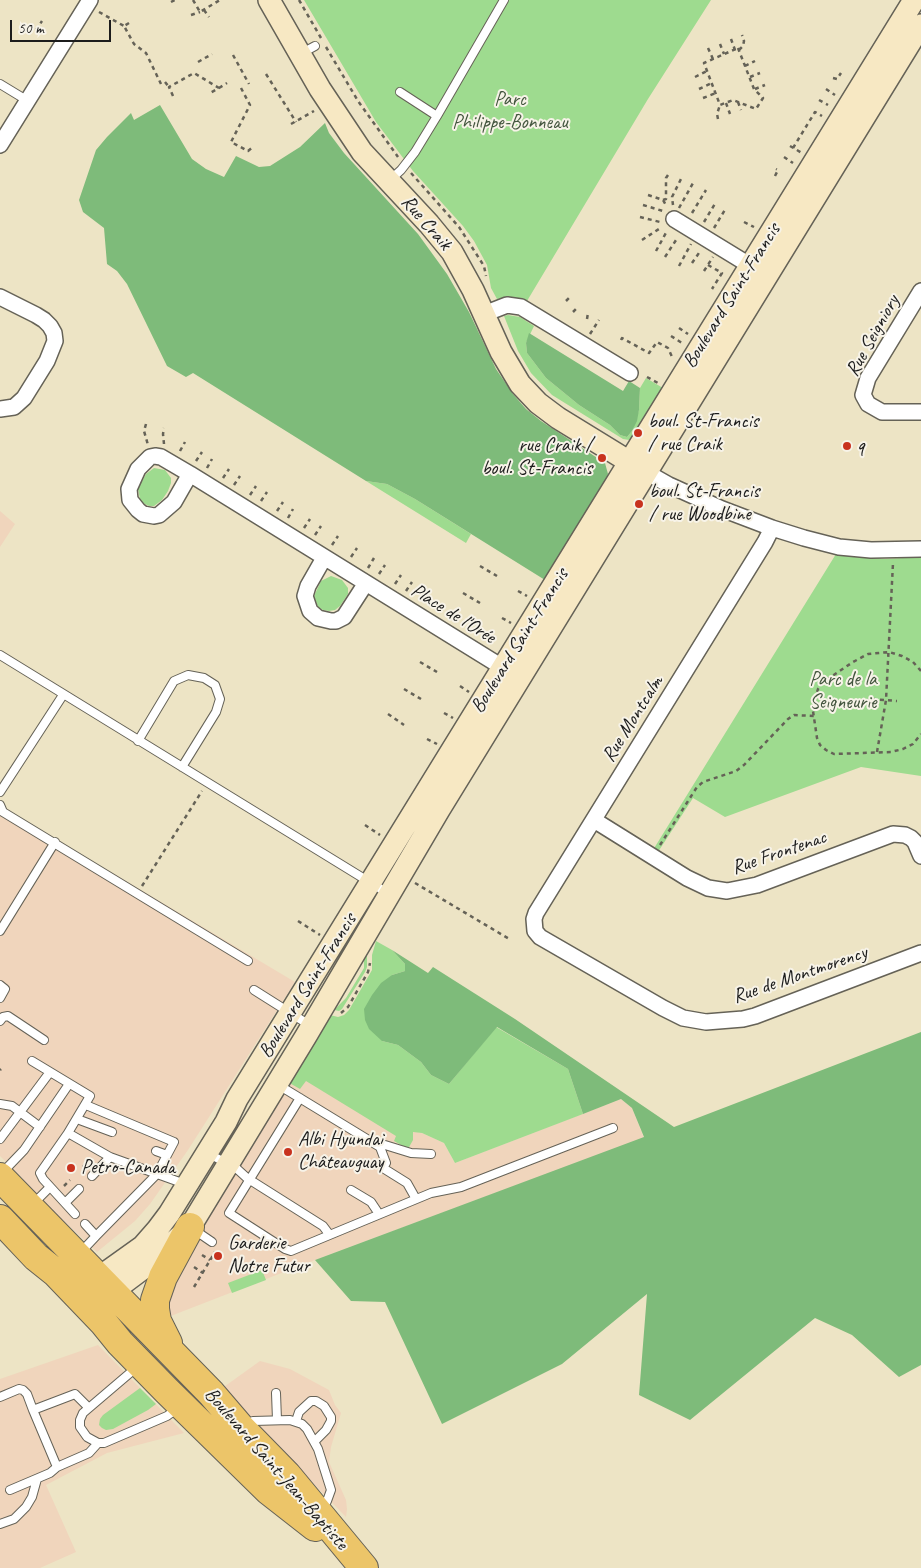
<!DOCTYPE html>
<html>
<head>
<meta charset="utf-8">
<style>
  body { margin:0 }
  #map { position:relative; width:921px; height:1568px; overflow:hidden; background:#ede4c5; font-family:Caveat,sans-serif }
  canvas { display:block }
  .scale { position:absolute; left:10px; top:20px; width:101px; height:22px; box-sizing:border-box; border:2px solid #1c1c1c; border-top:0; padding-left:6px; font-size:15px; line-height:18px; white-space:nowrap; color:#1c1c1c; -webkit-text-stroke:4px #f7f3e8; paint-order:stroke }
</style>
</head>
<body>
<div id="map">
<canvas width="921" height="1568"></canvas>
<div class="scale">50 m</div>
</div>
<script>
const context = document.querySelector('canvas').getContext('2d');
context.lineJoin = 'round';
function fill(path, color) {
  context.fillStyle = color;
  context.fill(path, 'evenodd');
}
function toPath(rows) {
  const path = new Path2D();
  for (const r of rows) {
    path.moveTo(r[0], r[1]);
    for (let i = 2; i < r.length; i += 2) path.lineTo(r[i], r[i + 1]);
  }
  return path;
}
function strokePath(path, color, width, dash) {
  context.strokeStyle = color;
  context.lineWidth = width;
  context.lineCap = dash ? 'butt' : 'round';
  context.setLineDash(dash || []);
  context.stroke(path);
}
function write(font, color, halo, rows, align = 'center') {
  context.font = font + ' Caveat,sans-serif';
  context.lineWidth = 4;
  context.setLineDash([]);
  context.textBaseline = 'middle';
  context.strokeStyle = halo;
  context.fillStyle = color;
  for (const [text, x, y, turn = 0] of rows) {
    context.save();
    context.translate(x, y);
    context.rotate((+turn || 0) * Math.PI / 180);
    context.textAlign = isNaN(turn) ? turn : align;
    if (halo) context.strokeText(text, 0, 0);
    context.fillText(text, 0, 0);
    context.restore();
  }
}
fill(toPath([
  [0,511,15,524,0,547],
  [0,806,295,982,188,1150,150,1204,135,1221,97,1252,24,1184,22,1178,0,1156],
  [292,1072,413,1131,422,1133,444,1143,455,1163,621,1099,632,1108,644,1138,315,1260,163,1319,162,1298],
  [98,1345,184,1433,107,1453,46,1485,76,1552,40,1568,0,1568,0,1379],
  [260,1361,290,1369,329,1390,335,1405,341,1413,331,1447,329,1462,346,1500,347,1509,346,1517,221,1389]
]), '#f0d5bc');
fill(toPath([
  [304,0,711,0,648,99,527,301,511,297,497,299,491,288,487,265,474,241,463,226,413,171,376,122],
  [508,315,520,317,534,326,526,343,527,353,546,378,579,405,610,425,620,435,627,437,632,431,639,410,640,388,646,378,663,388,634,435,629,440,623,439,552,395,531,373,518,351,504,316],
  [154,468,165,470,171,478,171,483,168,491,162,500,154,506,149,506,143,503,140,499,138,489,146,474],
  [366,481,387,484,415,499,471,534,466,543],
  [836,554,860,557,885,559,921,557,921,776,861,767,725,817,693,798,658,852,653,850],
  [331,576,342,580,348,588,348,594,340,606,335,610,329,611,323,610,318,607,314,596,321,581],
  [376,941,392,950,405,964,405,971,392,975,382,1041,398,1045,421,1062,431,1075,449,1084,496,1027,568,1069,583,1114,455,1163,444,1143,422,1133,413,1132,413,1140,408,1149,394,1141,396,1136,306,1081,300,1089,286,1081,330,1015,338,1017,344,1015,349,1010,372,970,372,955],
  [367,952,367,967,365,972,342,1009,339,1011,334,1010,346,998,364,968,364,955],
  [262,1270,266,1280,232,1293,228,1283],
  [140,1388,156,1404,148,1410,113,1429,106,1430,102,1428,99,1425,100,1419,103,1415]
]), '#9edb8f');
fill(toPath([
  [160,105,192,159,206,169,224,177,236,156,259,167,270,166,300,147,325,123,329,133,344,153,418,234,447,274,469,312,496,369,513,394,526,409,541,421,605,463,608,474,606,480,545,580,415,499,387,484,366,481,193,373,186,377,167,366,127,284,117,271,107,264,104,228,83,212,79,200,96,150,107,137,131,113,134,120],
  [529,333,623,391,629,381,640,388,639,410,637,421,632,431,627,437,620,435,610,425,579,405,546,378,527,353,526,343],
  [392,950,428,973,433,967,515,1019,674,1127,921,1032,921,1365,899,1377,852,1335,815,1318,690,1420,639,1395,647,1294,562,1364,442,1424,385,1302,351,1301,315,1260,644,1137,632,1108,621,1099,583,1114,568,1069,497,1027,449,1084,431,1075,421,1062,398,1045,382,1041,369,1029,365,1020,364,1009,372,995,381,983,392,975,405,971,405,964]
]), '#7ebb7a');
const lane = toPath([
  [302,53,315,46],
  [0,84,28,101],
  [437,116,504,0],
  [390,180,401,170,415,152,437,116,400,92],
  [0,655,389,894],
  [138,741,174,681,188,675,204,678,215,685,220,699,216,712,182,767],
  [0,792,63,695],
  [0,805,3,812,248,961],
  [0,931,55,842],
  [0,985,5,989,0,998],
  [254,990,311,1026],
  [0,1021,3,1017,8,1016,44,1040],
  [32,1061,90,1096,68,1133,40,1173,43,1179,75,1214],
  [280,1084,285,1089,380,1147,386,1163,383,1168,407,1183,416,1199],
  [300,1098,229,1213,285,1249,291,1251,431,1193,461,1187,613,1128],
  [0,1104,12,1106,40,1127],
  [77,1119,112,1132],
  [68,1133,110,1157,185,1184],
  [0,1139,50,1072],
  [380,1147,385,1145,411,1153,431,1154],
  [156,1151,167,1155],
  [209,1154,236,1168,247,1178,323,1226,329,1234],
  [1,1174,24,1150,69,1084],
  [92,1176,110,1157],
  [351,1190,371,1202,379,1214],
  [65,1203,79,1189],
  [32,1205,50,1187],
  [85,1224,96,1236,157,1174,174,1142,86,1105],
  [193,1229,212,1242],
  [80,1253,96,1236],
  [137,1367,83,1413,80,1420,80,1427,87,1437,98,1443,104,1443,167,1416,178,1408],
  [276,1393,277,1420],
  [0,1397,19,1389,23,1390,27,1394,33,1410],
  [88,1407,75,1394,33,1410,57,1467,89,1453,98,1443],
  [296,1421,299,1412,311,1401,316,1401,324,1406,331,1417,331,1421,326,1430,315,1441],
  [246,1424,253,1421,290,1420,302,1424,307,1429,318,1449,331,1490,327,1501,321,1510],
  [10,1490,50,1473,57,1467],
  [0,1524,14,1519,26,1507,32,1497,37,1479]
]);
const street = toPath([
  [0,145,90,0],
  [674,219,759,271],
  [921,291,868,378,863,395,868,404,882,412,921,412],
  [0,297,36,315,44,320,50,326,54,333,55,341,47,361,24,398,14,407,0,409],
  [484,314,507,305,521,307,630,373],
  [646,472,669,485,722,509,772,528,804,538,839,547,871,550,921,549],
  [190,474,174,502,159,515,154,516,143,514,138,510,130,500,129,489,138,469,150,457,155,456,161,457,190,474,510,672],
  [772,528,765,542,536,913,534,919,535,931,540,937,663,1008,683,1018,706,1022,743,1019,755,1016,921,953],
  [324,558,308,586,305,596,310,611,318,618,331,621,336,621,344,617,366,583],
  [594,820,687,878,708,888,727,891,757,885,893,834,905,835,911,838,915,842,921,856]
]);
const secondary = toPath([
  [269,0,320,89,362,152,429,224,452,252,473,290,501,352,520,384,538,403,558,418,641,469],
  [87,1286,143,1246,157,1230,169,1214,226,1122,237,1099,914,0],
  [101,1300,149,1264,190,1227,306,1036,439,810,921,25]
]);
const highway = toPath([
  [0,1177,211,1393,241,1428,287,1475,364,1568],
  [0,1219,36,1257,56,1273,103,1322,120,1343,167,1391,269,1491,315,1527],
  [168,1343,157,1321,155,1309,155,1300,163,1277,190,1227]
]);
strokePath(lane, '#656257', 10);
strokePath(street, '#656257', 18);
strokePath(secondary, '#656257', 24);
strokePath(highway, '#656257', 30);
strokePath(toPath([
  [193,0,200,12,220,0],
  [299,0,321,38],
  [171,2,175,0],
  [204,10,209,17],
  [99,12,124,26],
  [191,15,200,12],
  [129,23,124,26,134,44,146,53,161,84],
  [36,30,42,21],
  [731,39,735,50],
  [720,44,724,54],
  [326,47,358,101,398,157],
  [708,48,713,59],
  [738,48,754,89,763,98,756,109,733,100,720,105,704,63,738,48],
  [739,50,743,46,744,41,742,35],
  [233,55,249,84],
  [198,62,212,54],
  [745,66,755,61],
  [266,74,296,122],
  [695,77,707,71],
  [750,77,760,73],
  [833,78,837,79,841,73],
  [165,82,169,87],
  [219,88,227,83],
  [241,88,250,105,231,142,248,151,253,147],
  [699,89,712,83],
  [755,89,765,85],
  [826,89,835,95],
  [173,96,169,87,194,73,219,88,210,93],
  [703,98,716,93],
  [819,100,828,105],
  [738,102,741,110],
  [726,103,730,114],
  [718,119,717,114,720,105],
  [291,124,314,111],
  [790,146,802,153],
  [793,148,815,112,822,116],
  [784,157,793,163],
  [411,173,459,227,484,266,486,276],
  [775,176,778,170,776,169],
  [648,195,663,200,667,207],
  [663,200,666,199,666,178,668,175],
  [643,205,663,211],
  [673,205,672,197,681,179],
  [679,208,693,183],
  [692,213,706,190],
  [640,217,660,222],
  [704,222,716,202],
  [744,222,754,227],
  [714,228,726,208],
  [642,240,662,227],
  [656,251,667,231],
  [665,257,678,237],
  [692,263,701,250],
  [708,265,722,273,712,289],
  [679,266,691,244],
  [704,271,713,257],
  [566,301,569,298],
  [573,312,578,307],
  [587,319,588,313],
  [679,328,688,334],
  [590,334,599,320],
  [671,336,682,343],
  [621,340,622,338,649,353,657,342,668,348,673,359],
  [647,377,658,383],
  [146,424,144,431,148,445],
  [164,444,163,434,164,428],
  [180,451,185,442],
  [196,461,202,452],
  [207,468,212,459],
  [223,478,229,469],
  [234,485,240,476],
  [250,495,256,486],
  [261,501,267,492],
  [277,511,283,502],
  [288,518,293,509],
  [304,528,310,519],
  [315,535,321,526],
  [332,545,338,536],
  [351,557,357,548],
  [480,566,497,576],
  [368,568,374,558],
  [379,574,385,565],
  [395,584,401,575],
  [406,591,412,582],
  [518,591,527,596],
  [463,593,480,603],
  [422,601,428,592],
  [502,618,511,623],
  [420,662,437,672],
  [921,671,913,662,902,656,889,652,868,654,853,662,822,683,818,689,815,699,813,711,817,738,820,745,826,750,834,754,891,752,903,749,913,744,921,734],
  [460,686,469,692],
  [404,689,421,699],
  [872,699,897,701],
  [444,713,453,718],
  [388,714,404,725],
  [427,739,437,744],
  [877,752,886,700,893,563],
  [365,825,380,835],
  [660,845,697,787,703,782,736,771,744,765,788,719,794,715,814,716],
  [415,883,511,940],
  [142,886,202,791],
  [298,921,320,935],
  [341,1013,348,1007,368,972,370,963],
  [0,1070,1,1069],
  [83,1167,91,1159,93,1161],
  [64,1186,70,1180],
  [202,1255,210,1260],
  [194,1267,203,1273],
  [194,1287,215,1252]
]), '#656257', 2.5, [4, 4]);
strokePath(lane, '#fff', 8);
strokePath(street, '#fff', 15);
strokePath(secondary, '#f7e8c3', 21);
strokePath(highway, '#ecc569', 28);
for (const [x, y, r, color] of [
  [638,433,5,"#c8321e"],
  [847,446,5,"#c8321e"],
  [602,458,5,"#c8321e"],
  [639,504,5,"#c8321e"],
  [288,1152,5,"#c8321e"],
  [71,1168,5,"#c8321e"],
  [218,1256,5,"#c8321e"]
]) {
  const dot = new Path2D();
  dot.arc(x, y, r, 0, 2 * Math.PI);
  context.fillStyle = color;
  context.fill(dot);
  strokePath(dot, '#f7f3e8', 2);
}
write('20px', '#43553e', '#f7f3e8', [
  ["Parc",510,100],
  ["Philippe-Bonneau",510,123],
  ["Parc de la",843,680],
  ["Seigneurie",843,703]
]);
write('20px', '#1c1c1c', '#f7f3e8', [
  ["Rue Craik",426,223,49],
  ["Boulevard Saint-Francis",732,296,-58],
  ["Rue Seigniory",873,336,-61],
  ["Place de l'Orée",453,614,32],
  ["Boulevard Saint-Francis",520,641,-58],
  ["Rue Montcalm",633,719,-58],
  ["Rue Frontenac",779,853,-19],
  ["Rue de Montmorency",800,975,-19],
  ["Boulevard Saint-Francis",308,986,-58],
  ["Boulevard Saint-Jean-Baptiste",276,1469,49]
]);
write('20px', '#1c1c1c', '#f7f3e8', [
  ["boul. St-Francis",648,422],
  ["/ rue Craik",648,445],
  ["rue Craik /",592,446,"right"],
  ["boul. St-Francis",592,469,"right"],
  ["q",857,446],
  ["boul. St-Francis",649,492],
  ["/ rue Woodbine",649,515],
  ["Albi Hyundai",298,1140],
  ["Châteauguay",298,1163],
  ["Petro-Canada",81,1168],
  ["Garderie",228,1244],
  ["Notre Futur",228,1267]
], 'left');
</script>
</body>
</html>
